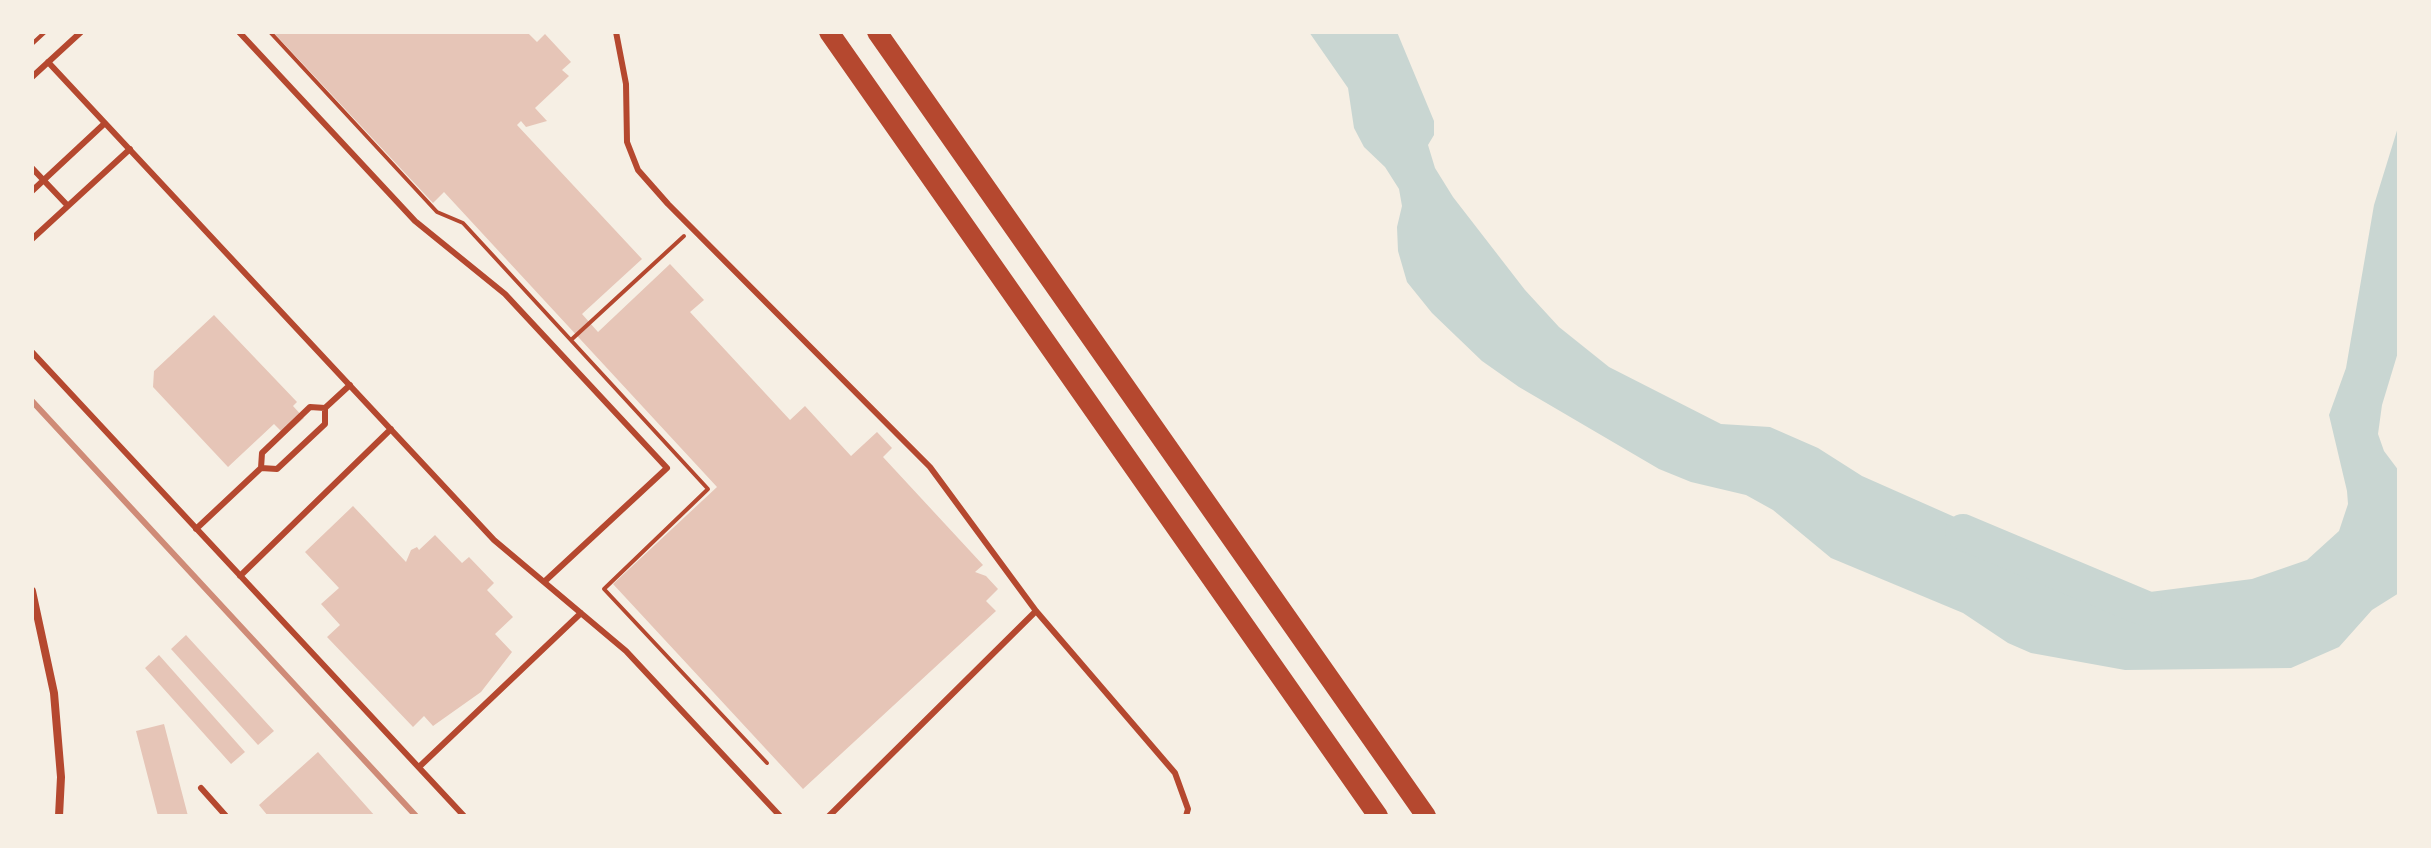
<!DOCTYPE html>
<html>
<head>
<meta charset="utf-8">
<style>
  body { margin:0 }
  #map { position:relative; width:2431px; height:848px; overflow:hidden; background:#f6efe4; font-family:Merriweather,serif }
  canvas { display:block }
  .frame { position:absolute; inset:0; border:34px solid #f6efe4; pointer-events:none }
</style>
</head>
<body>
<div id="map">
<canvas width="2431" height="848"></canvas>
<div class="frame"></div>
</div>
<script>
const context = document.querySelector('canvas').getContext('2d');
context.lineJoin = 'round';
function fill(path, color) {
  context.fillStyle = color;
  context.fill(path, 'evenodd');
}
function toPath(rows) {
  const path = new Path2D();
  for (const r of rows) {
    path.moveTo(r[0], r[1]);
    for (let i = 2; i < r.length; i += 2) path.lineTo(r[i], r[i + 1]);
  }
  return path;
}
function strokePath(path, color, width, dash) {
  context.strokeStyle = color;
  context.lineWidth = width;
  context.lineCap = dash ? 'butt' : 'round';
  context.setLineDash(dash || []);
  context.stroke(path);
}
fill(toPath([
  [1309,32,1397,32,1434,121,1434,135,1428,145,1435,168,1453,197,1525,290,1559,327,1609,367,1721,424,1770,427,1818,448,1862,476,1984,530,2014,558,2053,579,2083,589,2134,594,2252,579,2307,560,2339,531,2348,504,2347,491,2329,415,2346,368,2374,205,2399,124,2399,349,2382,405,2378,434,2384,451,2399,471,2399,593,2372,610,2339,647,2291,668,2125,670,2031,653,2008,643,1963,613,1831,558,1773,510,1746,495,1691,482,1659,469,1519,387,1482,361,1432,313,1407,282,1398,251,1397,227,1402,206,1399,189,1385,167,1364,147,1354,128,1348,88]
]), '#c9d6d2');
strokePath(toPath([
  [1963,532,2144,608]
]), '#c9d6d2', 36);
fill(toPath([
  [273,32,527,32,537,42,545,34,571,62,562,70,569,76,535,108,547,121,526,127,521,121,517,125,642,259,582,314,598,332,670,264,704,300,690,312,790,420,805,406,851,456,877,432,892,448,883,457,983,565,975,572,986,576,998,589,986,601,996,611,803,789,613,584,717,487,444,192,433,203],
  [214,315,297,402,293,406,304,418,285,435,274,424,228,467,153,387,154,371],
  [353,506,406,562,411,550,417,547,419,550,435,535,462,563,469,557,494,583,487,590,513,617,495,634,512,652,481,692,433,726,424,716,413,727,327,637,340,625,321,604,339,588,305,552],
  [186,635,274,731,258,745,171,649],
  [159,655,245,752,231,764,145,668],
  [164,724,188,816,158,816,136,731],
  [318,752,375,816,268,816,259,805]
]), '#e6c5b7');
strokePath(toPath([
  [270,32,437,212,463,223,708,489,604,589,767,763],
  [32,44,45,32],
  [571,340,684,236]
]), '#b5482f', 4);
strokePath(toPath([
  [239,32,415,221,505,294,667,468,544,582],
  [616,32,626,84,627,142,638,170,668,204,930,467,1036,611,1175,773,1188,809,1186,816],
  [48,62,494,540,626,651,780,816],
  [32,77,81,32],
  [32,168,68,206],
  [32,191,105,123],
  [32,239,130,149],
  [32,352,464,816],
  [261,468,262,453,310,407,325,408],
  [196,529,261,468,277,469,325,424,325,408,350,385],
  [240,576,391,429],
  [419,767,581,613],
  [201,788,226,816],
  [829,816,1036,611]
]), '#b5482f', 6);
strokePath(toPath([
  [32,591,54,693,61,777,59,816]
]), '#b5482f', 8);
strokePath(toPath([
  [829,32,1378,816],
  [877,32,1426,816]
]), '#b5482f', 20);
strokePath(toPath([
  [32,401,416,816]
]), '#cf8b77', 6);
</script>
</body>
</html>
